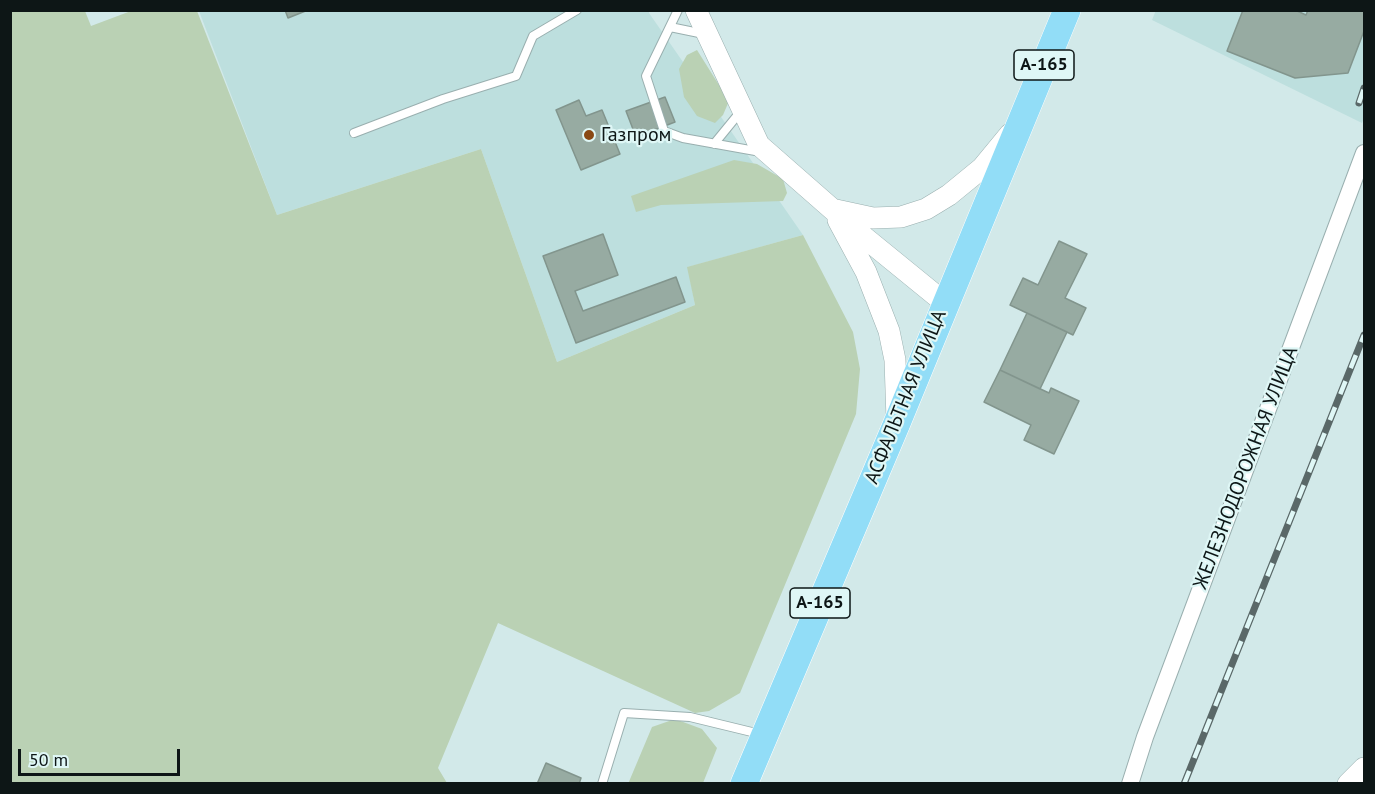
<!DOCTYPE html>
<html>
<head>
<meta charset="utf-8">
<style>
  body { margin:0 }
  #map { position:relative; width:1375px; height:794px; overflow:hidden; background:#d2e9e9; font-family:"PT Sans",sans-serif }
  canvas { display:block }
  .frame { position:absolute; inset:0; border:12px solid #0d1616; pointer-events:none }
  .scale { position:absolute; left:18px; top:749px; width:162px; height:27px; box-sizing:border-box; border:3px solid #0d1616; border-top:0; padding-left:8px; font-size:18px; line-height:21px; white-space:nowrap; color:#0d1616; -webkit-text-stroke:4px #dff7f6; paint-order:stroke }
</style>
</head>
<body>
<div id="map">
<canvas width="1375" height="794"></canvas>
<div class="frame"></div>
<div class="scale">50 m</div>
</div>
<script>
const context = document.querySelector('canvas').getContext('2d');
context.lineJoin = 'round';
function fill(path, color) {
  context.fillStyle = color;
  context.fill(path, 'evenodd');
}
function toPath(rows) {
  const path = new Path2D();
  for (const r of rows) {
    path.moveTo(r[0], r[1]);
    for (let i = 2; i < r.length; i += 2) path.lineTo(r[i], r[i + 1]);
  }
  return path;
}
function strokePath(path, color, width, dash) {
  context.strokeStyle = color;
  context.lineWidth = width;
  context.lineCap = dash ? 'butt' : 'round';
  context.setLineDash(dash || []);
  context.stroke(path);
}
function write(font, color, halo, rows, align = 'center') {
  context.font = font + ' "PT Sans",sans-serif';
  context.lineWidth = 4.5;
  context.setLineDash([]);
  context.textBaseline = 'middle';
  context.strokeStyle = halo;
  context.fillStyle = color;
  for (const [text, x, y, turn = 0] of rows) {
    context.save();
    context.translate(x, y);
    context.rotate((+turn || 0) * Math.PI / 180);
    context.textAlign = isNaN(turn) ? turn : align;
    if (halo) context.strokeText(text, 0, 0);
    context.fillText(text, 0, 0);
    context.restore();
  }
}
fill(toPath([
  [1156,10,1364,11,1364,118,1362,123,1152,20],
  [199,11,649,11,649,13,803,235,688,267,695,305,557,362,481,149,277,215]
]), '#bddfde');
fill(toPath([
  [10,11,85,11,91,26,131,11,197,11,277,215,481,149,557,362,695,305,687,267,803,235,853,332,860,369,856,414,740,693,709,711,695,713,498,623,438,768,447,783,11,783],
  [697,50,729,101,723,115,715,123,697,116,684,97,679,69,687,55],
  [734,160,757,164,783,179,787,193,783,201,661,205,636,212,631,196],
  [675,719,702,729,717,748,703,783,628,784,652,727]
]), '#bad1b4');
const building = toPath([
  [285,10,308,10,288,18,285,10],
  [1243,10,1295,10,1306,15,1308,10,1364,10,1364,31,1348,73,1295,78,1227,51,1243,10],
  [665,97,675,122,636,137,626,111,665,97],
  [579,100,586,116,602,110,620,154,581,170,556,110,579,100],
  [603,234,618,275,575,291,583,311,676,277,685,302,576,343,543,256,603,234],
  [1059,241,1087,254,1065,298,1086,308,1073,335,1010,305,1023,278,1038,285,1059,241],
  [1027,313,1067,332,1040,389,1000,370,1027,313],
  [1000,370,1049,393,1051,388,1079,401,1054,454,1024,440,1031,425,984,402,1000,370],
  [546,763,581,778,579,784,537,784,546,763]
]);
fill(building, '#97aba2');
strokePath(building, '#82958d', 1.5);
const service = toPath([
  [678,10,646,76,664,131,683,138,761,152],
  [670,27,704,34],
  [354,133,443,99,516,76,533,36,577,10],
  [714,144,741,111],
  [602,784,624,713,690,717,760,734]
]);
const minor = toPath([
  [1130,784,1145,737,1364,153]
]);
const tertiary = toPath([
  [696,10,759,145,864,237,945,303],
  [836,210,873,218,901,217,926,209,949,195,982,168,1010,134],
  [838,220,866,272,889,331,895,360,897,420],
  [1348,784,1364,768]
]);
const primary = toPath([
  [744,784,897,423,1067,10]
]);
strokePath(service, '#99afaf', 10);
strokePath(minor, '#99afaf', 18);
strokePath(tertiary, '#99afaf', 22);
strokePath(primary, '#fff', 28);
strokePath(service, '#fff', 8);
strokePath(minor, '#fff', 16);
strokePath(tertiary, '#fff', 21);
strokePath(primary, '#92ddf7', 27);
const rail = toPath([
  [1359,103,1364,88],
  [1184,784,1364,335]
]);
strokePath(rail, '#5a6868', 7);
strokePath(rail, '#dff7f6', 4.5, [14]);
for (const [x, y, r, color] of [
  [589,135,6,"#8a4914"]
]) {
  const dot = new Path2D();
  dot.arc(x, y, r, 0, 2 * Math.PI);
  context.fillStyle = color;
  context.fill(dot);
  strokePath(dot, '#dff7f6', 2);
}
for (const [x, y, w] of [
  [1044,65,60],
  [820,603,60]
]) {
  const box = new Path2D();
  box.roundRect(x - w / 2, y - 15, w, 30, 4.5);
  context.fillStyle = '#dff7f6';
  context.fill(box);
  strokePath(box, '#0d1616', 1.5);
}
write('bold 18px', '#0d1616', null, [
  ["А-165",1044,65],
  ["А-165",820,603]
]);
write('20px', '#0d1616', '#dff7f6', [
  ["Газпром",601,135]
], 'left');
write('20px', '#0d1616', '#dff7f6', [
  ["АСФАЛЬТНАЯ УЛИЦА",906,397,-68],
  ["ЖЕЛЕЗНОДОРОЖНАЯ УЛИЦА",1246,468,-69]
]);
</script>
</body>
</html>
